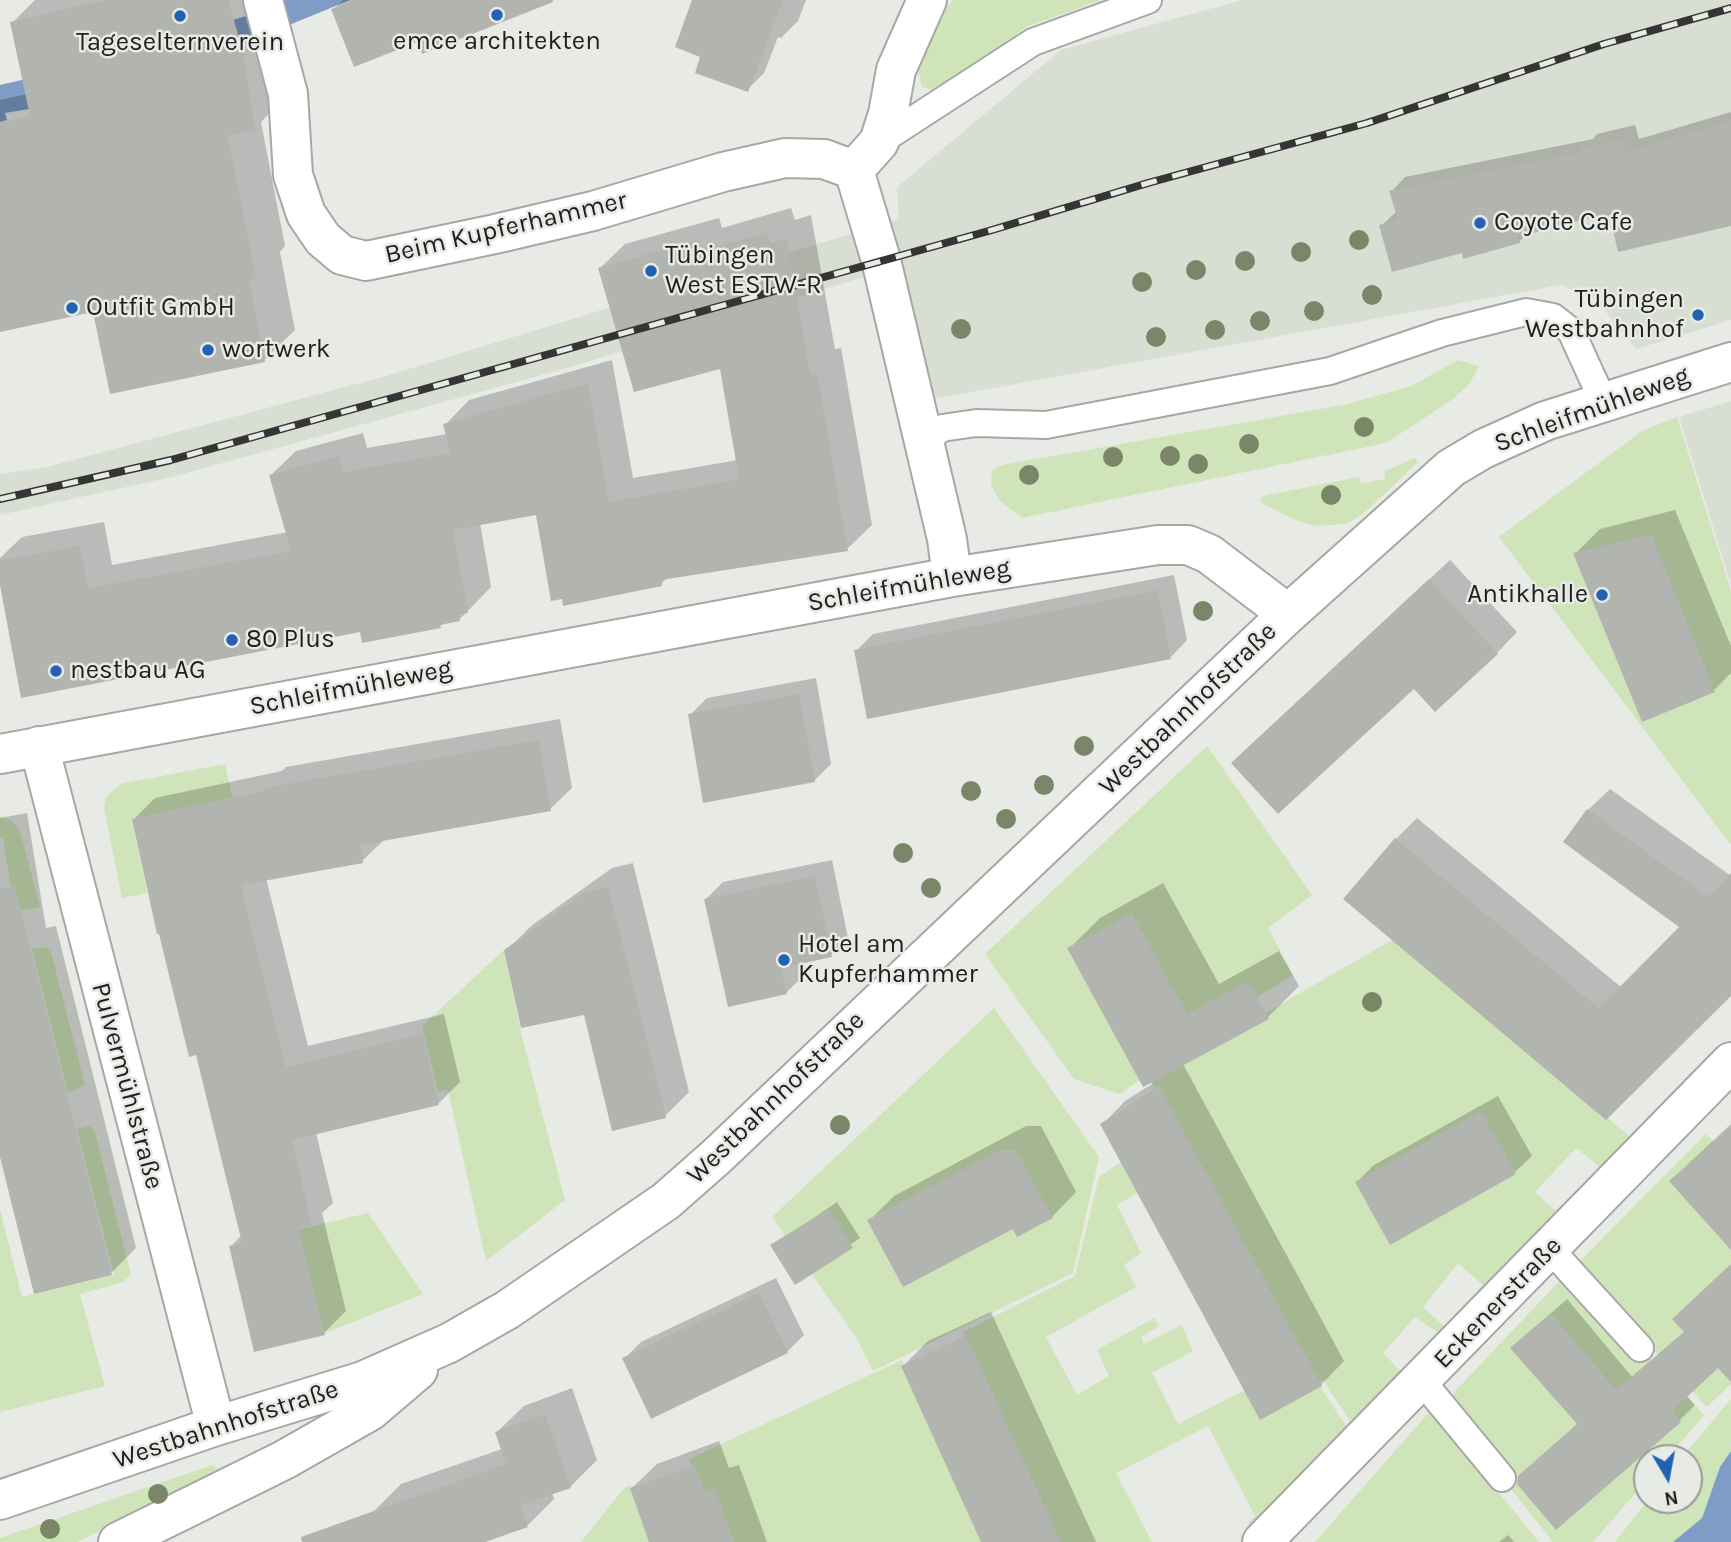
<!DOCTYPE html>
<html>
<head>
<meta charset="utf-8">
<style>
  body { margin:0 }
  #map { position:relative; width:1731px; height:1542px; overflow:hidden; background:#e8eae6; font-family:Karla,sans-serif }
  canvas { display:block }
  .north { position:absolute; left:1633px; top:1444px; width:70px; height:70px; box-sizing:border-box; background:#e8eae6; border:2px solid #989996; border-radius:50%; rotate:170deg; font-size:19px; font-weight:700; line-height:28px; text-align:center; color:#1f201e }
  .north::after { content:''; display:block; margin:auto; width:24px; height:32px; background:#2362b3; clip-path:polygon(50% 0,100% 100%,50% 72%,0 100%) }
</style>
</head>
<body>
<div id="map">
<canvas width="1731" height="1542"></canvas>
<div class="north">N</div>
</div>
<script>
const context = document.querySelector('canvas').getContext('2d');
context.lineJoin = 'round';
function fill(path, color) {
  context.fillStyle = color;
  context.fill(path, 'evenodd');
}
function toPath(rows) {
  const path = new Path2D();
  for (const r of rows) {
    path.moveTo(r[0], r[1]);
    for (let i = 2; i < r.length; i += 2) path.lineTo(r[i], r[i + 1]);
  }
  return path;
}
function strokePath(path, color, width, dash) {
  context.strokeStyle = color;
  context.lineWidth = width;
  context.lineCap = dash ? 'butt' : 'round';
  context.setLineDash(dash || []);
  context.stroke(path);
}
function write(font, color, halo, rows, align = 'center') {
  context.font = font + ' Karla,sans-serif';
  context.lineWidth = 5;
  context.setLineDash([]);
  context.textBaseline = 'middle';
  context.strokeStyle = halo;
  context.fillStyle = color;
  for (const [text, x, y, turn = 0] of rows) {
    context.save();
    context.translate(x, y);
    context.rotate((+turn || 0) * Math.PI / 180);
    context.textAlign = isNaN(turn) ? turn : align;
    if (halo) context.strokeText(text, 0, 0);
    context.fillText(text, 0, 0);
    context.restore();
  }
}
fill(toPath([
  [1242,0,1731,0,1731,320,1636,349,1597,301,1561,285,933,399,903,265,567,368,172,477,0,515,0,474,47,467,386,376,899,219,897,187,1061,50],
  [1731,401,1731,585,1679,417]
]), '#d9ded3');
fill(toPath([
  [954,0,1101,0,1026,27,939,92,922,87,915,56,929,24],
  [1458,360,1479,366,1470,383,1453,399,1386,443,1022,518,999,500,991,484,992,471,1002,465,1343,405,1411,386],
  [1677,417,1731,591,1731,845,1499,537,1642,431],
  [1415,458,1418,462,1364,513,1346,524,1316,526,1295,520,1260,502,1262,496,1359,477,1361,484,1385,479,1385,471],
  [1207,746,1312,895,1268,928,1293,975,1254,999,1120,1094,1074,1079,985,954],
  [225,764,237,818,219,801,132,819,147,893,122,898,104,808,106,797,120,784],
  [0,816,12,821,20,831,40,907,15,912,3,838,0,837],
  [1396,938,1630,1137,1600,1167,1576,1148,1535,1192,1558,1213,1487,1289,1458,1263,1423,1307,1446,1328,1440,1334,1415,1317,1383,1353,1404,1375,1354,1427,1323,1380,1316,1383,1150,1079],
  [46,947,51,952,85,1085,68,1093,32,949],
  [504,950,521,1033,565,1200,486,1261,448,1090,438,1091,422,1026],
  [994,1008,1099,1157,1073,1273,873,1371,857,1339,772,1217],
  [90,1126,95,1132,131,1275,123,1282,80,1294,105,1386,0,1412,0,1209,22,1297,114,1275,77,1129],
  [1706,1134,1731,1159,1731,1384,1707,1407,1574,1267],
  [1122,1161,1139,1192,1117,1205,1141,1253,1124,1265,1136,1287,1046,1337,1077,1395,1109,1376,1097,1350,1154,1318,1159,1326,1141,1337,1144,1344,1182,1325,1193,1351,1152,1373,1178,1424,1247,1389,1319,1385,1350,1432,1256,1535,1248,1523,1255,1516,1208,1426,1116,1473,1152,1542,1058,1542,963,1332,1075,1276,1099,1177],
  [368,1213,423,1294,323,1334,297,1230],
  [1568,1272,1704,1415,1667,1458,1647,1458,1647,1480,1593,1542,1553,1542,1443,1404],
  [902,1360,985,1542,720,1542,689,1459],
  [1731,1399,1731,1451,1720,1467,1702,1518,1673,1542,1615,1542,1648,1500,1689,1500,1689,1458,1681,1458],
  [1431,1410,1539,1542,1315,1542],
  [212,1465,219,1470,219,1475,77,1542,0,1542,0,1538],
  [630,1485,651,1542,581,1542,625,1487]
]), '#cfe4b8');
fill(toPath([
  [281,0,350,0,187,67,90,99,5,113,7,120,0,122,0,85,78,67,246,16],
  [1731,1451,1731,1542,1673,1542,1702,1518,1720,1467]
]), '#7f9cc6');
fill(toPath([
  [35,0,267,0,285,97,261,122,285,246,280,252,295,330,264,360,94,310,0,331,0,100,27,94,12,23],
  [343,0,554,0,423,52,418,40,333,10],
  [695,0,806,0,798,21,781,38,778,37,764,73,747,90,703,56],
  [1731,112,1731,216,1598,214,1528,233,1519,242,1463,251,1381,226,1397,211,1391,192,1405,177,1593,139,1597,134,1635,125,1639,139],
  [791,208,795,220,811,215,835,349,841,348,872,525,847,549,667,578,661,584,538,513,480,523,491,587,459,620,445,622,440,626,362,630,22,696,0,576,0,558,22,537,104,522,112,565,288,532,271,475,296,451,363,433,367,448,447,434,445,425,469,400,612,360,633,478,738,460,721,367,600,268,625,244,719,218,722,228],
  [1675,510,1731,646,1731,673,1714,690,1575,554,1600,529],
  [1450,560,1517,632,1497,653,1414,686,1254,742],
  [1174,575,1187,640,1171,657,856,651,873,634],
  [816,678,831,764,814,781,690,715,707,698],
  [560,719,572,788,550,809,384,840,362,861,266,878,308,1046,444,1014,460,1082,439,1103,316,1133,333,1203,322,1213,346,1311,324,1333,231,1246,242,1235,198,1053,134,819,155,798,282,771,286,767],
  [1610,789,1731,876,1731,991,1606,1117,1396,839,1417,818,1622,988,1682,927,1588,810],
  [27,813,46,928,56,926,136,1248,111,1273,0,1148,0,818],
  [832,860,848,938,831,955,800,962,803,976,786,993,706,899,723,882],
  [633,863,689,1092,665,1116,585,1013,506,951,531,926,612,868],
  [1163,883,1219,984,1279,951,1299,986,1268,1017,1183,1064,1344,1361,1321,1385,1102,1125,1125,1101,1152,1084,1069,949,1100,918],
  [1498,1096,1532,1156,1515,1172,1390,1242,1357,1182,1374,1165],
  [1731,1124,1731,1247,1686,1166],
  [1026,1126,1041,1126,1076,1192,1052,1217,1014,1226,869,1221,894,1196],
  [837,1202,860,1238,796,1283,772,1246],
  [1731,1265,1731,1353,1686,1395,1695,1405,1680,1420,1557,1527,1578,1423,1512,1348,1567,1299,1632,1377,1686,1331],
  [776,1278,804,1335,787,1352,624,1359,641,1342],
  [991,1312,1096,1542,984,1542,903,1366,928,1341],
  [572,1388,597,1460,570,1487,552,1493,554,1499,527,1526,481,1542,361,1542,374,1511,401,1484,502,1449,497,1432,524,1406],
  [719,1441,729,1468,739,1465,767,1542,651,1542,632,1488,657,1464],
  [1508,1535,1514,1542,1499,1542]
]), '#0003');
fill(toPath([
  [105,0,228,0,244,55,255,130,228,136,256,278,249,280,265,362,110,394,93,312,0,332,0,123,30,116,10,22],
  [355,0,552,0,553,2,422,54,417,42,354,67,331,9],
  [692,0,783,0,748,92,695,73,700,57,675,47],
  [1731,121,1731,226,1618,252,1611,221,1599,224,1597,216,1518,237,1520,243,1463,259,1462,253,1392,272,1379,225,1398,220,1389,191,1581,152,1581,148,1621,139,1625,152],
  [767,232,770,243,787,238,810,373,817,372,848,551,661,580,662,586,563,606,562,599,551,601,536,515,453,530,468,613,458,615,460,621,440,625,441,628,362,643,360,632,21,698,0,585,0,560,80,546,88,588,291,551,269,475,338,456,343,472,450,453,443,424,588,383,609,502,739,479,720,369,634,392,598,268,694,241,697,252],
  [1651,534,1715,692,1642,722,1573,553],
  [1429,579,1498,654,1435,712,1414,689,1278,814,1231,763],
  [1158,590,1171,659,867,719,854,650],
  [799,694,815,782,703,803,688,714],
  [539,740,551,811,360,845,363,863,241,885,286,1067,423,1034,439,1105,292,1140,312,1226,299,1228,325,1335,254,1352,229,1246,242,1243,196,1055,189,1057,159,934,157,934,132,819,263,791,263,788],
  [1587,809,1708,897,1731,873,1731,996,1606,1120,1343,899,1395,838,1599,1008,1679,927,1563,842],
  [815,876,832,957,781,968,787,994,728,1007,704,899],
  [15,886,112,1275,34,1294,0,1157,0,888],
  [608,887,666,1118,612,1131,584,1015,521,1028,504,950,585,892],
  [1132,913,1187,1014,1248,981,1269,1019,1143,1087,1067,948],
  [1159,1086,1322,1386,1260,1420,1100,1124],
  [1481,1111,1516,1174,1390,1245,1355,1182],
  [1731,1127,1731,1250,1669,1181],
  [1000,1150,1016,1150,1053,1218,1017,1237,1013,1229,903,1287,867,1220],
  [829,1209,853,1248,795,1285,770,1245],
  [1731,1264,1731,1382,1718,1368,1672,1411,1681,1422,1556,1530,1517,1484,1518,1476,1577,1424,1510,1348,1551,1313,1616,1390,1684,1332,1672,1319],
  [759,1293,788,1353,651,1419,622,1358],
  [966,1335,1026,1466,1061,1542,981,1542,901,1366],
  [545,1414,571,1488,520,1505,528,1527,485,1542,302,1542,301,1537,506,1464,495,1432],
  [695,1465,705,1492,715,1488,734,1542,649,1542,630,1488]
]), '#b2b4b0');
const service = toPath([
  [879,142,1033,42,1148,0],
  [923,442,942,428,976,423,1046,425,1330,371,1442,333,1526,312,1553,317,1571,331,1603,401],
  [1550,1249,1640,1348],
  [1422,1381,1502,1478]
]);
const minor = toPath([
  [263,0,288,94,293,175,306,214,323,239,342,255,366,261,495,234,593,211,723,172,785,158,824,159,854,170,881,260,947,539,952,577],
  [854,170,879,142,888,114,896,70,927,0],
  [39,746,216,1426],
  [0,754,952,577,1158,545,1188,545,1209,554,1288,614],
  [0,1500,216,1426,363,1381,449,1343,507,1310,666,1201,716,1157,1288,614,1451,468,1483,449,1545,421,1731,362],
  [118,1542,284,1460,370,1411,418,1370],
  [1262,1542,1731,1062]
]);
strokePath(service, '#a6a8a5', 30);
strokePath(minor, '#a6a8a5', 42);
strokePath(service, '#fff', 26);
strokePath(minor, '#fff', 38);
const rail = toPath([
  [0,499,171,460,992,230,1148,183,1367,123,1604,44,1731,8]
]);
strokePath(rail, '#353633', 8);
strokePath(rail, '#e8eae6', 5, [16]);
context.fillStyle = '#7b8668';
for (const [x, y] of [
  [1359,240],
  [1301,252],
  [1245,261],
  [1196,270],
  [1142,282],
  [1372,295],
  [1314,311],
  [1260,321],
  [961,329],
  [1215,330],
  [1156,337],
  [1364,427],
  [1249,444],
  [1170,456],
  [1113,457],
  [1198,464],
  [1029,475],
  [1331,495],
  [1203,611],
  [1084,746],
  [1044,785],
  [971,791],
  [1006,819],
  [903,853],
  [931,888],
  [1372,1002],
  [840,1125],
  [158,1494],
  [50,1529]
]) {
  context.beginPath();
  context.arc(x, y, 10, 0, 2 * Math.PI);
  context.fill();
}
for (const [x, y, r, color] of [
  [497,15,7,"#2362b3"],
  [180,16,7,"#2362b3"],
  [1480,223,7,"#2362b3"],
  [651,271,7,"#2362b3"],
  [72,308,7,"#2362b3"],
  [1698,315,7,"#2362b3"],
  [208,350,7,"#2362b3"],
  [1602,595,7,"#2362b3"],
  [232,640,7,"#2362b3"],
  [56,671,7,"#2362b3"],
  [784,960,7,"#2362b3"]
]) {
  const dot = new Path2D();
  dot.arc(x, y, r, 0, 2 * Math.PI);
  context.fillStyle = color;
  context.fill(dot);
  strokePath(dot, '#e8eae6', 2.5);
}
write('26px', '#1f201e', '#e8eae6', [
  ["emce architekten",497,42,"center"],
  ["Tageselternverein",180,43,"center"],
  ["Coyote Cafe",1494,223],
  ["Tübingen",665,256],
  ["West ESTW-R",665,286],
  ["Tübingen",1684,300,"right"],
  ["Westbahnhof",1684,330,"right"],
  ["Outfit GmbH",86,308],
  ["wortwerk",222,350],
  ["Antikhalle",1588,595,"right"],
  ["80 Plus",246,640],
  ["nestbau AG",70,671],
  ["Hotel am",798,945],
  ["Kupferhammer",798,975]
], 'left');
write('26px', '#1f201e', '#e8eae6', [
  ["Beim Kupferhammer",506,228,-13],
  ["Schleifmühleweg",1592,410,-20],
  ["Schleifmühleweg",909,586,-10],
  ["Schleifmühleweg",351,688,-11],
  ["Westbahnhofstraße",1188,709,-44],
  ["Pulvermühlstraße",127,1086,75],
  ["Westbahnhofstraße",776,1098,-44],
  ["Eckenerstraße",1498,1303,-46],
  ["Westbahnhofstraße",226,1425,-18]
]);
</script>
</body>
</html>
